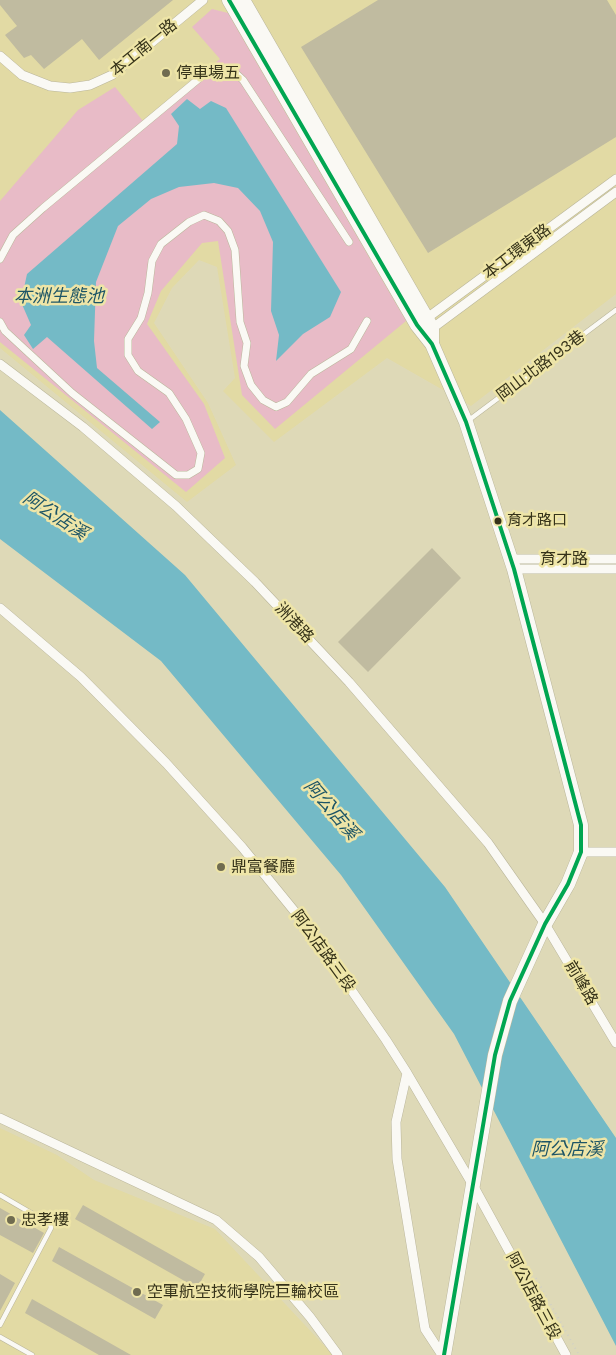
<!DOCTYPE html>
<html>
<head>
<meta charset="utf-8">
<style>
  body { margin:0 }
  canvas { display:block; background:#ded9b7 }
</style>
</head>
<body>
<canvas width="616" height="1355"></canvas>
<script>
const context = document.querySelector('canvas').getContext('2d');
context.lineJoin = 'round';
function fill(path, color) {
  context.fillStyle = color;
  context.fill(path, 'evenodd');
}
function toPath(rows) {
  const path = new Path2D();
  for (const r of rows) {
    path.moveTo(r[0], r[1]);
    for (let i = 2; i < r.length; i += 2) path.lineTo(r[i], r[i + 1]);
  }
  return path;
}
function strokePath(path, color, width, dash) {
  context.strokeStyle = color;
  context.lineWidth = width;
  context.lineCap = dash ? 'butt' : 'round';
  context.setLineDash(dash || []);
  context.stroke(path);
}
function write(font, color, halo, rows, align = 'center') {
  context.font = font + ' "Work Sans","Noto Sans TC",sans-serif';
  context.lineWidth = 5;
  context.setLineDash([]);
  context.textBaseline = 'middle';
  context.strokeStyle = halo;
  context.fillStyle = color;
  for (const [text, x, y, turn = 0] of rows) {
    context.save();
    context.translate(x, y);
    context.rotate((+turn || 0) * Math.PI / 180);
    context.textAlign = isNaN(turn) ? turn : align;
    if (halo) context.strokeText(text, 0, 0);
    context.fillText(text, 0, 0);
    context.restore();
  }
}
fill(toPath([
  [0,0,616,0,616,294,471,406,387,358,274,442,223,391,235,378,217,267,199,260,172,288,154,323,208,403,236,465,187,502,0,348],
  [0,1128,57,1155,94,1180,215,1229,333,1355,0,1355]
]), '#e2daa4');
fill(toPath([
  [212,9,228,13,406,321,275,429,242,395,218,241,202,243,161,291,147,324,204,404,225,458,186,492,0,342,0,201,78,110,115,87,143,121,220,59,192,27]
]), '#e8bbc7');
fill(toPath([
  [187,99,200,109,211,101,226,108,341,292,330,317,303,334,276,361,279,335,271,311,273,242,260,211,238,188,214,183,179,187,151,199,118,226,96,282,94,341,97,368,160,422,152,429,47,337,33,349,24,335,31,325,21,302,27,274,177,144,179,126,171,114],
  [0,410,185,575,445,887,616,1138,616,1346,454,1034,341,875,161,661,0,539]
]), '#74bac6');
fill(toPath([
  [0,0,173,0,99,60,82,39,44,69,31,55,24,58,5,35,17,26,0,5],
  [378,0,607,0,616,15,616,137,428,253,301,47],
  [432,548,461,578,368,672,338,642],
  [83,1205,205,1274,197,1288,75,1219],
  [0,1208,44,1233,33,1253,0,1235],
  [59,1247,163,1305,155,1319,52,1261],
  [0,1274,15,1283,0,1311],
  [32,1299,131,1355,99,1355,25,1313]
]), '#c0bba0');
const service = toPath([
  [469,420,616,310],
  [0,1195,50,1224,51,1228,0,1325],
  [0,1337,32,1355]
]);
const pedestrian = toPath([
  [0,259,13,235,43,208,207,72,230,68,243,80,349,242],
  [0,322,5,331,72,393,176,475,188,475,198,469,201,453,186,419,169,393,138,371,128,355,128,339,141,318,148,293,152,261,161,244,189,222,204,215,219,221,228,231,235,250,240,322,247,343,244,366,251,385,263,400,276,407,287,402,311,374,351,349,367,321]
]);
const minor = toPath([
  [0,56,22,75,50,86,70,88,90,85,112,75,203,0],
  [423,321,616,179],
  [430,330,616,192],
  [0,364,83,427,176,506,255,582,349,682,488,843,545,924,616,1043],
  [511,559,616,559],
  [514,569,616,569],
  [0,608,81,677,166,763,242,847,309,929,386,1040,407,1073,474,1187,566,1355],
  [581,852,616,852],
  [407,1073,396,1122,397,1159,425,1329,442,1355],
  [0,1118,216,1220,259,1257,310,1317,338,1355]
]);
const secondary = toPath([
  [229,0,417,325,432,344,466,422,514,569,581,825,581,852,568,884,545,924,510,1001,495,1055,444,1355],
  [243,0,427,319,432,328,432,344]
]);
strokePath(service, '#bab69b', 5.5);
strokePath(pedestrian, '#bab69b', 8);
strokePath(minor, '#bab69b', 10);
strokePath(secondary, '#bab69b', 15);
strokePath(toPath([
  [536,1278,579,1355]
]), '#d1d0c5', 2, [1, 4]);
strokePath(service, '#faf9f4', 4.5);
strokePath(pedestrian, '#faf9f4', 7);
strokePath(minor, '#faf9f4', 9);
strokePath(secondary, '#faf9f4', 14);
strokePath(toPath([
  [229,0,417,325,432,344,466,422,514,569,581,825,581,852,568,884,545,924,510,1001,495,1055,444,1355]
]), '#00a651', 4);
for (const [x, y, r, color] of [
  [166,73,5,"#706c50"],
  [498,521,4.5,"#353219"],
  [221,867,5,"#706c50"],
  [11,1220,5,"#706c50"],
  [137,1292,5,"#706c50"]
]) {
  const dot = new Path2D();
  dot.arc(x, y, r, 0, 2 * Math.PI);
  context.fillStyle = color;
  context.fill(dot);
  strokePath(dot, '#eee5a7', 2);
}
write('15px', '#353219', '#eee5a7', [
  ["育才路口",507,521]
], 'left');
write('16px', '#353219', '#eee5a7', [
  ["本工南一路",144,48,-39],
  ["本工環東路",517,252,-37],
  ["岡山北路193巷",541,366,-37],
  ["育才路",564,559],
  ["洲港路",294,623,47],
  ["阿公店路三段",323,951,54],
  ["前峰路",581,983,59],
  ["阿公店路三段",533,1296,62]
]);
write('16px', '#353219', '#eee5a7', [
  ["停車場五",176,73],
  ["鼎富餐廳",231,867],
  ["忠孝樓",21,1220],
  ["空軍航空技術學院巨輪校區",147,1292]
], 'left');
write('italic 18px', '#1d5566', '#eee5a7', [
  ["本洲生態池",59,297],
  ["阿公店溪",55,516,33],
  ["阿公店溪",331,810,49],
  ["阿公店溪",567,1150]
]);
</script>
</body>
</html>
